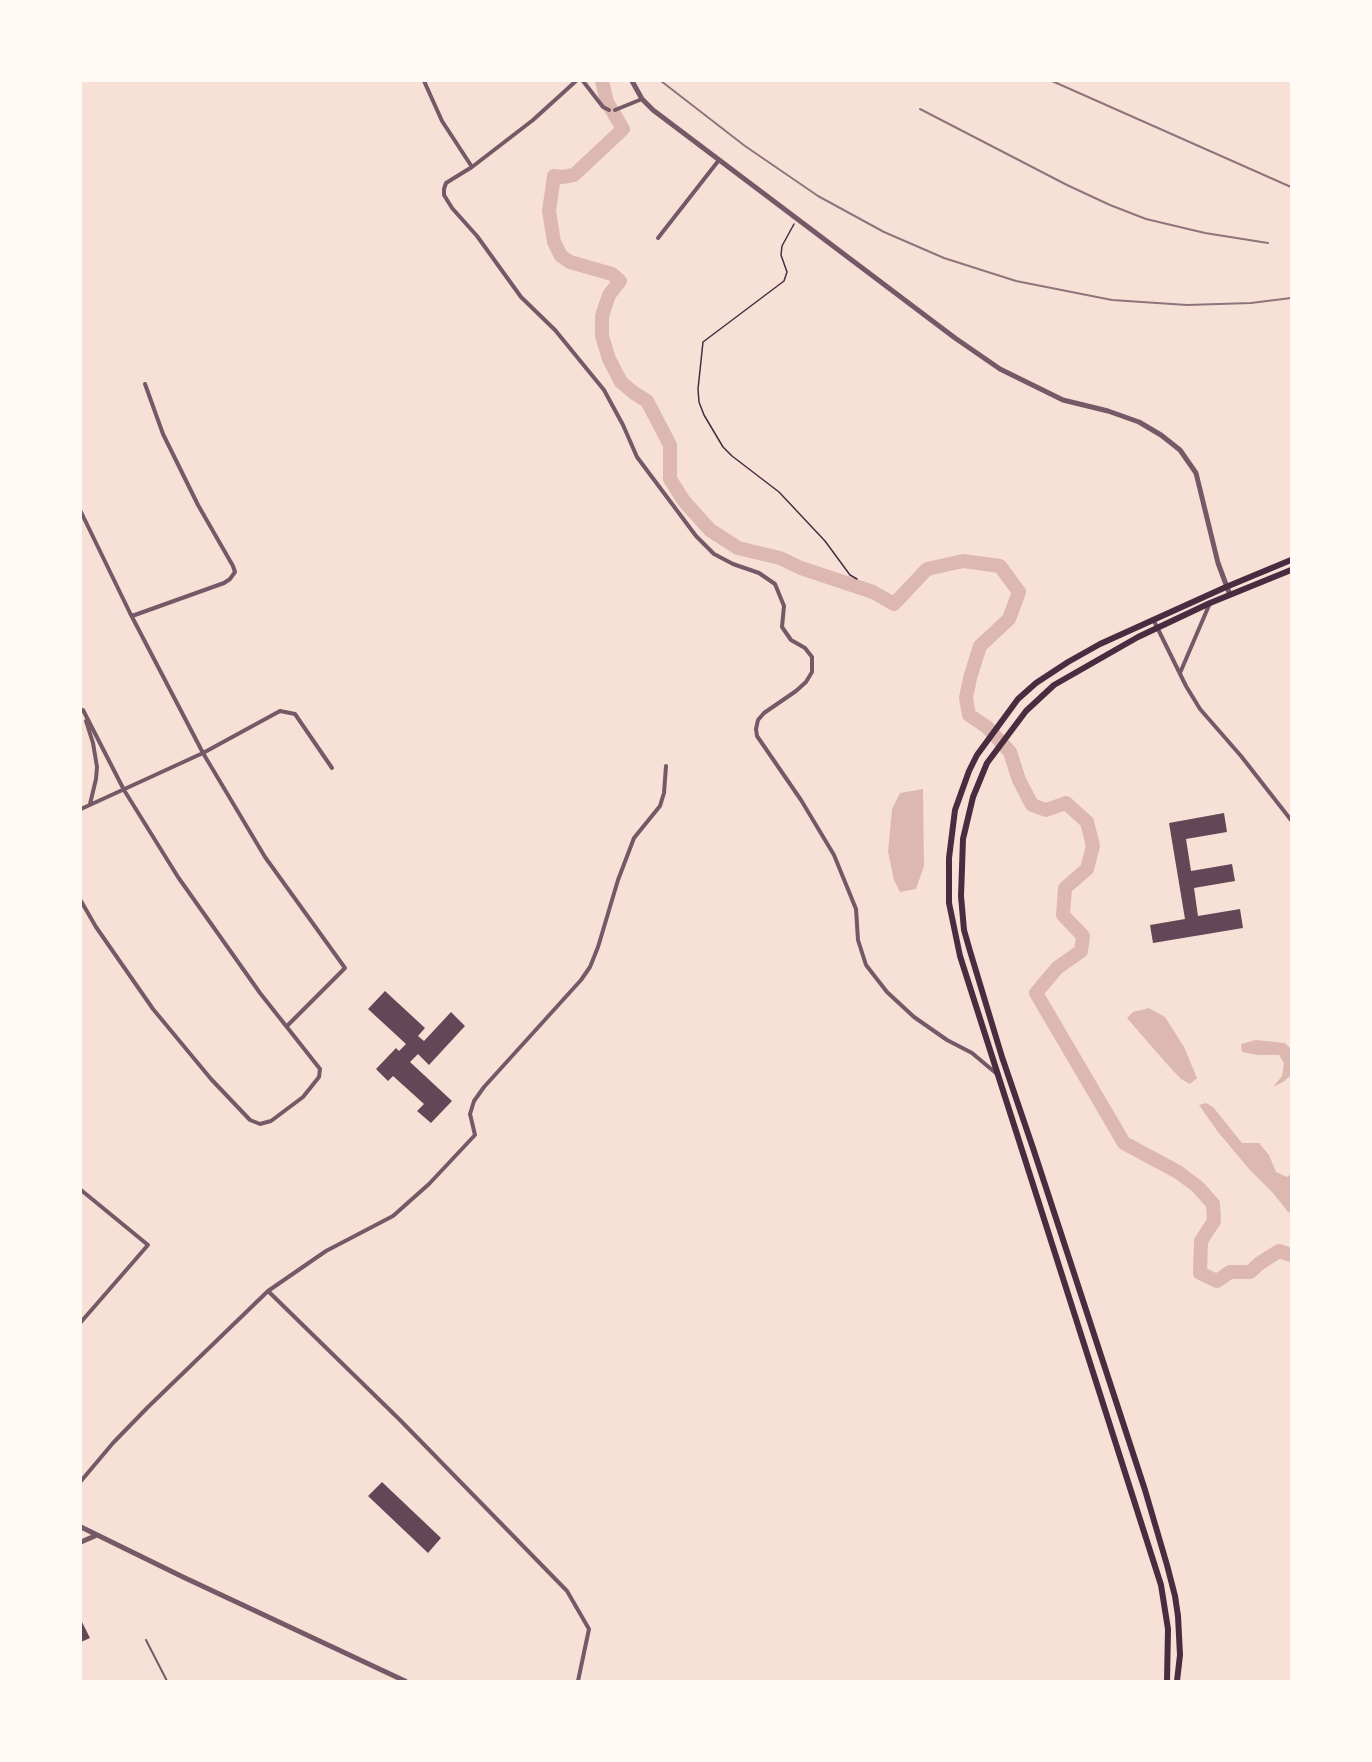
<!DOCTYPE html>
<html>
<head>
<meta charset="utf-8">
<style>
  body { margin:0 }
  #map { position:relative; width:1372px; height:1762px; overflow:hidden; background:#f7e1d7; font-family:"IBM Plex Serif",serif }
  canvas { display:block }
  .frame { position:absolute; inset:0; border:82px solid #fffaf5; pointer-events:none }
</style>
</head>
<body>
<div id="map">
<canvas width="1372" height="1762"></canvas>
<div class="frame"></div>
</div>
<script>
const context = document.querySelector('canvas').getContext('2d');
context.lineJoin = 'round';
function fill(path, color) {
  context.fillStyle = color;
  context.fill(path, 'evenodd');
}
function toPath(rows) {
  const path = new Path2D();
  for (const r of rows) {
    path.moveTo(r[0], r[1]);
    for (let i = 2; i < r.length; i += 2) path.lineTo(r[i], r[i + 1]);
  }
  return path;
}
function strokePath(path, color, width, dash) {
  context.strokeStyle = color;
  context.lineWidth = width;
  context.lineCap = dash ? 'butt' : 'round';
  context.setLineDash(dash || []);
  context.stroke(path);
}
fill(toPath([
  [923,789,924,866,916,889,900,892,894,880,888,852,892,809,900,793],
  [1149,1008,1165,1017,1184,1047,1197,1078,1190,1084,1181,1079,1166,1063,1127,1018,1133,1012],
  [1256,1040,1285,1043,1291,1049,1291,1075,1283,1082,1273,1087,1282,1076,1284,1063,1279,1055,1258,1055,1242,1052,1241,1044],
  [1206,1103,1213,1107,1242,1143,1259,1143,1269,1155,1276,1172,1287,1177,1291,1174,1291,1213,1288,1212,1273,1193,1249,1169,1218,1132,1199,1105]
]), '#dcb8b0');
strokePath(toPath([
  [602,81,607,102,623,129,574,175,562,177,554,176,549,211,554,242,561,256,570,262,612,274,620,281,609,295,602,316,602,336,609,359,621,382,634,393,647,401,670,445,670,479,684,501,710,530,738,548,780,558,801,568,873,592,894,604,927,569,963,561,1000,566,1019,592,1009,619,980,646,970,678,966,698,969,715,987,727,1010,752,1019,780,1032,805,1046,810,1066,803,1087,822,1093,846,1087,869,1065,888,1063,915,1083,936,1081,951,1057,968,1036,993,1124,1143,1178,1172,1198,1187,1213,1204,1214,1221,1201,1241,1200,1273,1217,1281,1230,1272,1250,1272,1260,1263,1279,1251,1291,1255]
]), '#dcb8b0', 14);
fill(toPath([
  [1224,813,1227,832,1186,839,1191,871,1232,864,1235,881,1194,888,1198,916,1240,909,1243,928,1153,943,1150,925,1185,919,1169,823],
  [385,991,425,1028,418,1036,424,1041,451,1012,465,1026,429,1065,418,1054,410,1062,452,1101,431,1123,417,1111,424,1104,393,1076,388,1081,376,1069,396,1048,399,1051,406,1044,368,1009],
  [382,1482,441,1538,428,1553,368,1496],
  [81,1620,90,1638,81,1642]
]), '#644757');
strokePath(toPath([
  [794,224,782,246,781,255,787,272,784,281,703,342,698,389,699,402,704,415,723,447,732,456,779,492,825,541,850,575,857,579]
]), '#4a2c40', 1.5);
strokePath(toPath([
  [146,1640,167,1681]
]), '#755966', 2);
strokePath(toPath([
  [424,81,442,121,472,167],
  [576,81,533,120,472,167,446,183,444,189,444,195,452,208,477,236,521,297,555,330,604,390,623,425,637,457,696,536,714,554,733,564,759,573,775,584,784,606,782,627,791,640,805,648,812,657,812,672,806,682,796,691,764,713,758,720,756,729,757,736,801,800,834,855,856,909,858,940,866,965,887,992,914,1017,947,1040,972,1053,997,1074],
  [583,81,603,107,609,110],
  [615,110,642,99],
  [658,238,719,160],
  [81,512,130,613,203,753,265,857,345,968,287,1026],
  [132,616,224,583,230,579,235,572,233,566,198,505,163,434,145,384],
  [1153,619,1186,686,1200,709,1241,756,1291,820],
  [1180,673,1210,603],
  [86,721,93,743,97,767,96,779,90,804],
  [81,809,203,753,280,711,295,714,332,768],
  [81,901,96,927,153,1009,211,1079,250,1120,260,1124,271,1121,303,1097,319,1077,320,1069,260,993,178,877,124,790,83,710],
  [81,1190,148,1245,81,1322],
  [268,1291,400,1420,567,1591,589,1629,578,1681],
  [81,1481,113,1443,148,1407,268,1291,326,1251,393,1216,429,1184,475,1135,470,1114,474,1101,484,1087,581,980,590,967,598,947,618,880,634,838,660,806,664,793,666,766]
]), '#755966', 4);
strokePath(toPath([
  [632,81,642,99,653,110,955,338,1000,369,1063,400,1108,411,1139,422,1161,435,1180,450,1196,473,1218,563,1230,595],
  [81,1527,183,1577,405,1681],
  [81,1542,97,1535]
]), '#755966', 5);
strokePath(toPath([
  [1167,1681,1168,1629,1161,1585,960,956,949,903,949,858,955,810,969,771,977,755,1018,699,1036,683,1068,662,1100,644,1226,587,1291,560],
  [1177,1681,1180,1655,1178,1616,1175,1596,1167,1565,1145,1490,1033,1148,1002,1057,970,951,964,930,961,896,963,839,973,797,987,763,1026,711,1054,685,1138,637,1210,603,1291,570]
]), '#4a2c40', 6);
strokePath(toPath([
  [661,81,745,146,818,196,884,232,944,258,1016,281,1112,300,1187,305,1251,303,1291,298],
  [1052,81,1291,187],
  [920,109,1067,185,1110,205,1146,219,1205,233,1268,243]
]), '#8f747c', 2);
</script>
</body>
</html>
